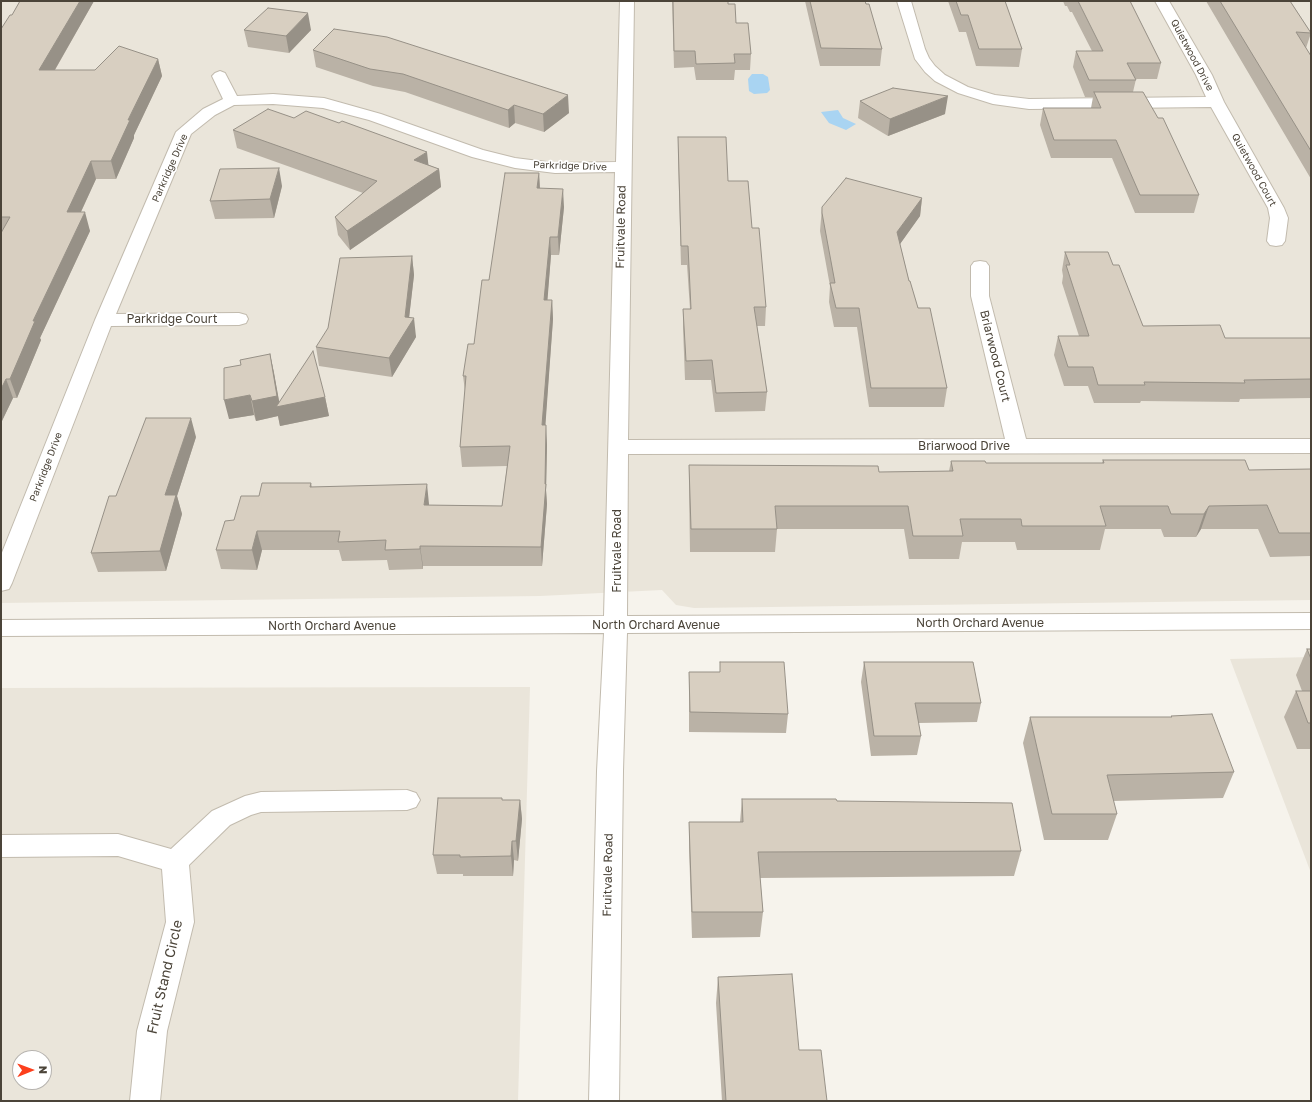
<!DOCTYPE html>
<html>
<head>
<meta charset="utf-8">
<style>
  body { margin:0 }
  #map { position:relative; width:1312px; height:1102px; overflow:hidden; background:#f6f3ec; font-family:"Golos Text",sans-serif }
  canvas { display:block }
  .frame { position:absolute; inset:0; border:2px solid #4b4439; pointer-events:none }
  .north { position:absolute; left:12px; top:1050px; width:40px; height:40px; box-sizing:border-box; background:#fff; border:1px solid #b7b4b0; border-radius:50%; rotate:89deg; font-size:11px; font-weight:700; line-height:16px; text-align:center; color:#4b4439 }
  .north::after { content:''; display:block; margin:auto; width:14px; height:18px; background:#fc3f1d; clip-path:polygon(50% 0,100% 100%,50% 72%,0 100%) }
</style>
</head>
<body>
<div id="map">
<canvas width="1312" height="1102"></canvas>
<div class="frame"></div>
<div class="north">N</div>
</div>
<script>
const context = document.querySelector('canvas').getContext('2d');
context.lineJoin = 'round';
function fill(path, color) {
  context.fillStyle = color;
  context.fill(path, 'evenodd');
}
function toPath(rows) {
  const path = new Path2D();
  for (const r of rows) {
    path.moveTo(r[0], r[1]);
    for (let i = 2; i < r.length; i += 2) path.lineTo(r[i], r[i + 1]);
  }
  return path;
}
function strokePath(path, color, width, dash) {
  context.strokeStyle = color;
  context.lineWidth = width;
  context.lineCap = dash ? 'butt' : 'round';
  context.setLineDash(dash || []);
  context.stroke(path);
}
function write(font, color, halo, rows, align = 'center') {
  context.font = font + ' "Golos Text",sans-serif';
  context.lineWidth = 3.5;
  context.setLineDash([]);
  context.textBaseline = 'middle';
  context.strokeStyle = halo;
  context.fillStyle = color;
  for (const [text, x, y, turn = 0] of rows) {
    context.save();
    context.translate(x, y);
    context.rotate((+turn || 0) * Math.PI / 180);
    context.textAlign = isNaN(turn) ? turn : align;
    if (halo) context.strokeText(text, 0, 0);
    context.fillText(text, 0, 0);
    context.restore();
  }
}
fill(toPath([
  [1,1,1311,1,1311,600,694,608,676,605,662,590,540,596,1,603],
  [1311,657,1311,873,1230,659],
  [530,687,518,1101,1,1101,1,688],
  [20,1058,44,1058,44,1082,20,1082]
]), '#eae5da');
fill(toPath([
  [752,74,763,74,768,77,770,90,767,93,754,94,749,91,748,79],
  [838,110,843,118,856,124,846,130,829,123,821,112]
]), '#a9d4f2');
const minor = toPath([
  [620,1,634,1,628,440,1005,439,971,296,971,266,974,262,980,261,986,262,989,266,989,296,1026,439,1311,439,1311,453,628,454,627,616,1311,613,1311,629,627,633,623,771,619,1101,589,1101,597,771,604,633,1,636,1,620,604,616,615,172,555,173,515,168,472,157,369,120,323,108,273,104,234,105,215,115,191,134,116,314,239,313,246,315,248,319,246,323,239,325,111,326,12,583,9,589,1,591,1,555,95,320,176,132,203,109,223,99,212,76,215,73,220,71,225,73,237,96,273,94,324,98,381,114,483,150,515,158,555,163,616,162,620,1],
  [897,1,911,1,925,49,929,58,935,66,945,75,968,87,995,95,1029,99,1206,97,1196,75,1155,1,1169,1,1212,75,1224,102,1284,208,1288,218,1285,241,1282,245,1276,246,1270,245,1267,241,1270,218,1268,208,1211,107,1029,109,993,104,958,93,935,81,925,72,915,59,897,1],
  [407,790,416,793,420,800,416,807,407,810,261,812,251,815,230,825,189,865,194,922,167,1031,160,1101,130,1101,137,1031,166,922,162,869,118,856,1,857,1,835,118,834,171,849,212,811,245,796,261,792,407,790]
]);
strokePath(minor, '#c2bbae', 2);
fill(minor, '#fff');
fill(toPath([
  [20,1,94,1,55,70,95,70,158,59,162,76,134,135,134,138,116,179,96,179,81,212,90,231,40,338,41,340,17,398,13,398,1,423,1,29,12,15],
  [672,1,728,1,728,4,736,23,751,54,750,70,735,70,734,80,696,80,694,67,674,68],
  [805,1,865,1,882,49,880,66,820,66],
  [948,1,1005,1,1022,49,1019,67,976,66,966,32,959,32],
  [1063,1,1130,1,1161,63,1157,79,1136,79,1133,92,1199,195,1194,213,1135,213,1112,158,1051,158,1040,125,1043,108,1091,108,1093,97,1085,97,1073,67,1076,51,1092,51,1072,12,1070,12,1067,6,1065,6],
  [1206,1,1290,1,1311,33,1306,48,1311,56,1311,179],
  [244,30,311,30,289,53,248,47],
  [313,50,569,113,544,132,515,123,509,128,405,92,373,86,316,67],
  [860,101,945,114,888,136,858,118],
  [294,118,339,123,429,165,439,169,441,187,350,250,338,235,335,217,363,193,237,148,233,130],
  [678,137,728,181,752,228,766,307,765,326,757,326,767,392,765,411,715,412,711,380,685,380,683,328,683,309,690,309,687,265,681,265,678,155],
  [539,173,540,188,564,207,559,255,551,255,547,300,552,300,553,319,545,425,547,445,546,490,547,504,542,566,423,566,423,569,389,570,387,560,342,561,339,550,262,550,257,570,221,569,216,550,234,520,259,496,311,483,312,487,429,504,429,505,502,506,507,466,462,467,460,447,465,391,463,376,474,344,489,280],
  [282,186,274,218,215,219,210,201],
  [922,198,920,216,900,244,909,281,918,308,947,388,944,407,869,407,857,327,834,327,829,302,830,286,820,231,822,207],
  [1065,252,1113,265,1143,326,1225,338,1311,338,1311,398,1240,399,1239,402,1141,401,1140,403,1094,403,1088,386,1064,386,1054,355,1058,336,1079,336,1062,283,1063,276,1062,270],
  [412,256,414,275,409,317,416,337,392,377,319,366,316,347],
  [270,354,274,373,279,402,325,397,329,416,280,426,278,416,256,421,254,415,229,419,241,365],
  [196,437,177,496,182,514,166,571,98,572,91,553,116,496],
  [1103,460,1249,470,1311,469,1311,556,1270,557,1258,529,1201,529,1196,537,1164,537,1161,529,1105,529,1100,550,1017,550,1015,542,962,542,959,559,909,559,904,529,777,529,775,552,690,552,689,489,689,465,879,472,949,471,951,461,986,463,1102,463],
  [1307,649,1311,649,1311,749,1297,749,1284,717,1296,691,1302,691,1296,675],
  [720,662,788,714,786,733,689,732,689,672,720,672],
  [864,662,981,703,977,722,918,723,921,736,917,755,871,756,861,682],
  [1171,716,1234,772,1223,798,1113,801,1117,814,1108,840,1044,840,1023,743,1030,717,1171,717],
  [742,799,837,801,1021,851,1014,876,760,878,763,912,760,937,692,938,689,848,689,822,740,822],
  [503,800,520,800,522,819,518,861,514,860,513,876,463,876,463,874,437,874,433,855],
  [718,977,799,1050,827,1101,722,1101,716,1003]
]), '#bab2a6');
fill(toPath([
  [80,1,94,1,45,87,39,70],
  [308,13,311,30,289,53,286,36],
  [158,59,162,76,134,135,134,138,116,179,111,161,128,120],
  [568,95,569,113,544,132,543,114],
  [948,96,945,114,888,136,890,119],
  [514,105,515,123,509,128,508,110],
  [427,152,429,170,414,160],
  [91,161,96,179,72,231,67,212],
  [279,168,282,186,274,218,270,199],
  [439,169,441,187,350,250,347,231],
  [539,173,540,191,537,188],
  [563,189,564,207,559,255,558,237],
  [922,198,920,216,895,251,897,232],
  [85,212,90,231,40,338,41,340,17,398,10,379,33,321],
  [550,237,551,255,546,319,544,300],
  [412,256,414,275,408,327,414,318,416,337,392,377,389,358,405,317],
  [552,300,553,319,544,445,542,425],
  [270,354,274,373,280,406,325,397,329,416,280,426,278,416,256,421,252,401],
  [6,379,13,398,1,423,1,389],
  [250,395,254,415,229,419,224,400],
  [191,418,196,437,177,496,182,514,166,571,160,551,165,495],
  [546,425,547,445,546,490,547,504,542,566,541,547,545,484],
  [427,484,429,504,427,525,424,505],
  [1209,506,1201,529,1196,537,1204,514],
  [257,531,262,550,257,570,252,550],
  [420,546,423,566,423,569,420,549],
  [520,800,522,819,518,861,516,841],
  [512,841,514,860,513,876,511,856]
]), '#979187');
const building = toPath([
  [20,1,80,1,39,70,95,70,119,46,158,59,128,120,130,120,111,161,91,161,67,212,85,212,33,321,35,321,10,379,6,379,1,389,1,233,10,217,1,217,1,29,10,15,12,15,20,1],
  [673,1,728,1,728,4,735,4,736,23,748,23,751,54,734,54,735,63,696,64,695,51,674,51,673,1],
  [810,1,865,1,866,4,869,4,882,49,821,48,810,1],
  [956,1,1005,1,1022,49,979,49,968,15,961,15,956,1],
  [1078,1,1130,1,1161,63,1127,63,1136,80,1089,80,1076,51,1103,51,1078,1],
  [1220,1,1290,1,1311,33,1296,32,1311,56,1311,151,1220,1],
  [268,8,308,13,286,36,244,30,268,8],
  [334,29,387,37,568,95,543,114,514,105,508,110,403,74,370,69,313,50,334,29],
  [893,88,948,96,890,119,860,101,893,88],
  [1094,92,1143,92,1158,118,1163,118,1199,195,1140,195,1116,140,1054,140,1043,108,1101,108,1094,92],
  [268,109,294,118,306,111,339,123,342,121,427,152,414,160,439,169,347,231,335,217,377,181,233,130,268,109],
  [678,137,726,137,728,181,748,181,752,228,759,228,766,307,754,307,767,392,716,393,712,360,686,361,683,309,691,309,688,246,681,246,678,137],
  [279,168,270,199,210,201,220,169,279,168],
  [505,173,539,173,537,188,563,189,558,237,550,237,544,300,552,300,542,425,546,425,545,484,546,484,541,547,420,546,420,549,385,550,386,540,338,542,340,531,257,531,252,550,216,550,225,521,234,520,241,496,259,496,262,483,311,483,310,487,427,484,424,505,502,506,510,446,460,447,466,376,463,376,468,344,474,344,482,280,489,280,505,173],
  [846,178,922,198,897,232,909,281,910,281,918,308,930,308,947,388,871,388,859,308,836,308,830,283,835,283,822,213,822,207,846,178],
  [1065,252,1108,252,1113,265,1119,265,1143,326,1220,325,1225,338,1311,338,1311,379,1244,380,1245,383,1144,382,1145,385,1098,385,1093,367,1068,367,1058,336,1089,336,1066,265,1070,265,1065,252],
  [412,256,405,317,414,318,389,358,316,347,328,328,340,258,412,256],
  [313,351,325,397,276,407,313,351],
  [270,354,277,396,252,401,250,395,224,400,224,368,241,365,240,360,270,354],
  [146,418,191,418,165,495,176,495,160,551,91,553,109,496,116,496,146,418],
  [1103,460,1245,460,1249,470,1311,469,1311,533,1279,533,1267,505,1209,506,1204,514,1171,514,1168,506,1100,506,1106,526,1022,526,1021,519,960,519,963,536,913,536,908,506,775,506,777,529,691,529,689,465,878,466,879,472,953,471,951,461,985,461,986,463,1104,463,1103,460],
  [1307,649,1311,649,1311,659,1307,649],
  [720,662,784,662,788,714,690,712,689,672,720,672,720,662],
  [864,662,973,662,981,703,915,703,921,736,874,736,864,662],
  [1296,691,1311,691,1311,723,1308,723,1296,691],
  [1212,714,1234,772,1107,775,1117,814,1052,814,1030,717,1172,717,1171,716,1212,714],
  [438,798,502,798,502,800,520,800,516,841,512,841,511,856,460,857,460,855,433,855,438,798],
  [742,799,836,799,837,801,1012,803,1021,851,758,852,763,912,692,912,689,822,743,822,742,799],
  [792,974,799,1050,821,1050,827,1101,726,1101,718,977,792,974]
]);
fill(building, '#d8cfc1');
strokePath(building, '#979187', 1);
write('10px', '#4b4439', '#fff', [
  ["Quietwood Drive",1192,55,62],
  ["Parkridge Drive",570,166,2],
  ["Parkridge Drive",170,168,-66],
  ["Quietwood Court",1254,170,61],
  ["Parkridge Drive",46,467,-69]
]);
write('12px', '#4b4439', '#fff', [
  ["Fruitvale Road",621,227,-89],
  ["Parkridge Court",172,319],
  ["Briarwood Court",995,356,76],
  ["Briarwood Drive",964,446],
  ["Fruitvale Road",617,551,-90],
  ["North Orchard Avenue",980,623],
  ["North Orchard Avenue",656,625],
  ["North Orchard Avenue",332,626],
  ["Fruitvale Road",608,875,-89]
]);
write('14px', '#4b4439', '#fff', [
  ["Fruit Stand Circle",165,977,-77]
]);
</script>
</body>
</html>
